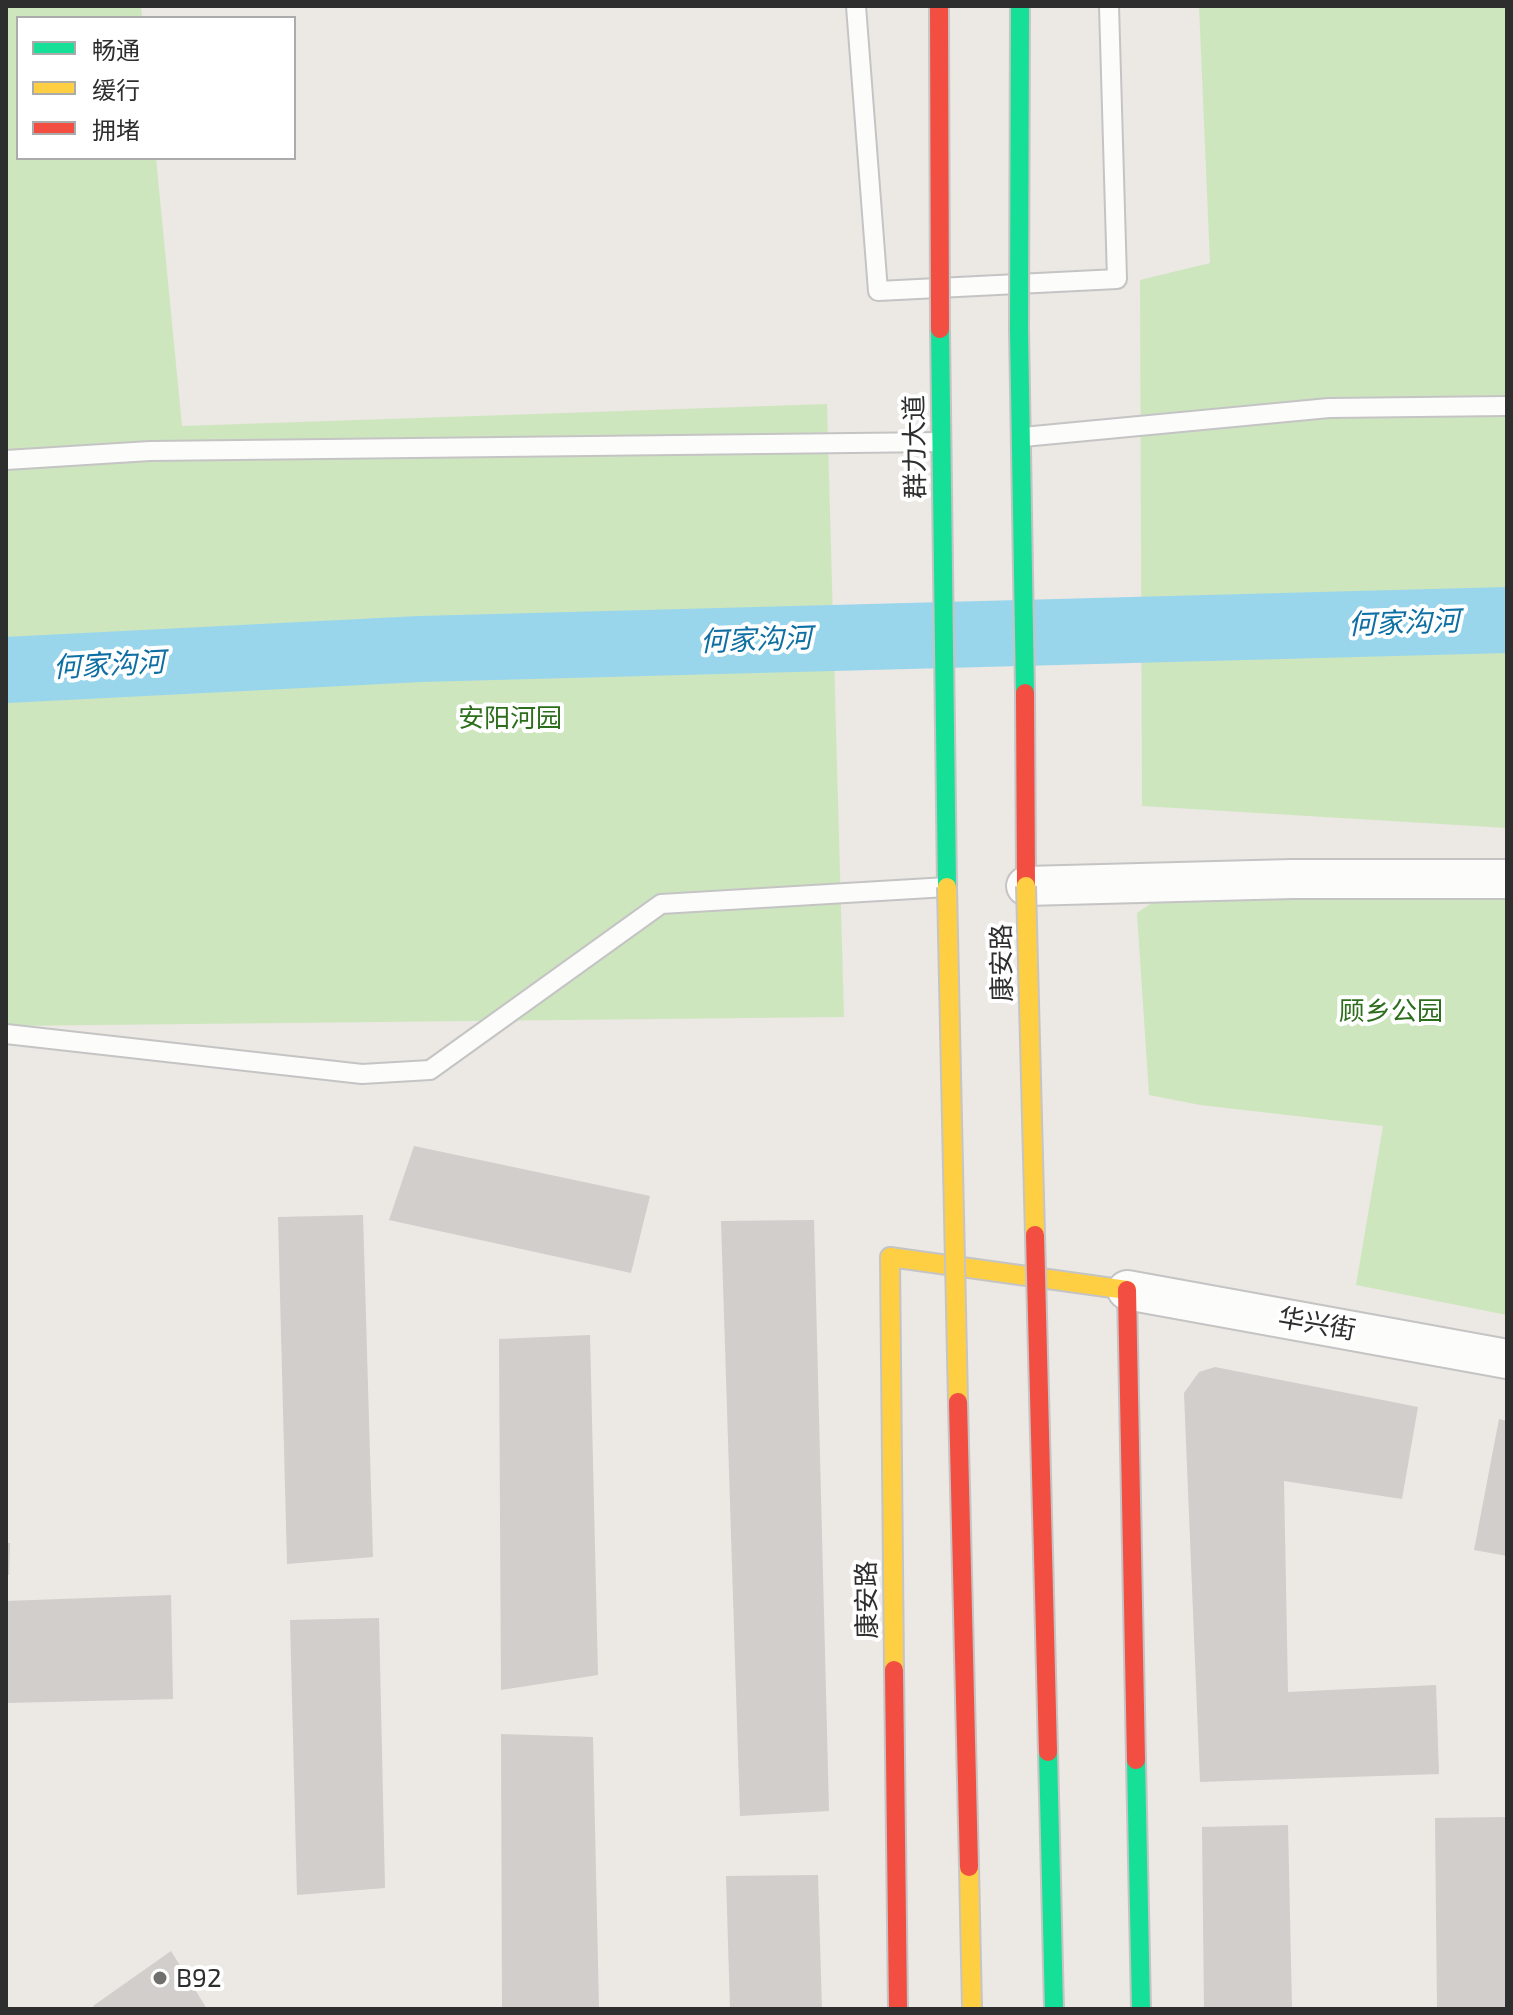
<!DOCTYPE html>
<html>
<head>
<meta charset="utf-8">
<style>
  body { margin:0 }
  #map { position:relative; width:1513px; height:2015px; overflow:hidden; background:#ece8e4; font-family:"Exo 2","Noto Sans SC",sans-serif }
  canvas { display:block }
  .frame { position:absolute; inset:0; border:8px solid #2e2e2e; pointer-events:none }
  .legend { position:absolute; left:16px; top:16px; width:280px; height:144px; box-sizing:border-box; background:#fff; border:2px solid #ababab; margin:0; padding:10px 14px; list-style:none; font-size:24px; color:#2e2e2e }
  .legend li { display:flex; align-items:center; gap:16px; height:40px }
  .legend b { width:40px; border:2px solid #ababab }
</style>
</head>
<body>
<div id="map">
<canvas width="1513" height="2015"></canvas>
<div class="frame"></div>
<ul class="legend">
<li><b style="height:10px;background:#16e098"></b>畅通</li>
<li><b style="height:10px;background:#ffcf43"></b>缓行</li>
<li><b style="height:10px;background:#f24e42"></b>拥堵</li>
</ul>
</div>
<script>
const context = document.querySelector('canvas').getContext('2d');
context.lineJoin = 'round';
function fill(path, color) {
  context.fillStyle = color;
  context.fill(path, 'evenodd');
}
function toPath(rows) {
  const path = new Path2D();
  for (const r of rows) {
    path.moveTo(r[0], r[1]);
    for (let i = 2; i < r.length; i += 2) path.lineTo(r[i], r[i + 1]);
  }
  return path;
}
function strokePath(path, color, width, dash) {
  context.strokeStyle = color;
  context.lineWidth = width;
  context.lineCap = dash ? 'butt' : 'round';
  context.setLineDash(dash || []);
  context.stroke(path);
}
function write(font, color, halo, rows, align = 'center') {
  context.font = font + ' "Exo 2","Noto Sans SC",sans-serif';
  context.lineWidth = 8;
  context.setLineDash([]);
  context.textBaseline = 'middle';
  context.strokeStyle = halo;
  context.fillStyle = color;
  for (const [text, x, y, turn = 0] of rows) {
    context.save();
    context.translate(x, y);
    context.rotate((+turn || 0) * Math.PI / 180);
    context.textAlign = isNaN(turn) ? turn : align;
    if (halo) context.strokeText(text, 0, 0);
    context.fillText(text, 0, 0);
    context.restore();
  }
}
fill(toPath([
  [6,6,141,6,142,18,18,18,18,158,156,158,182,426,827,404,844,1017,6,1026],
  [1199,6,1507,6,1507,828,1142,806,1140,280,1210,263],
  [1507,897,1507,1315,1356,1285,1383,1126,1200,1105,1149,1095,1137,913,1159,898]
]), '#cee6be');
strokePath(toPath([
  [6,670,420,649,1507,620]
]), '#99d6ec', 66);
fill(toPath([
  [414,1146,650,1196,631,1273,389,1220],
  [363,1215,373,1557,287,1564,278,1217],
  [814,1220,829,1811,740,1816,721,1221],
  [590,1335,598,1675,501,1690,499,1339],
  [1215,1367,1418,1407,1402,1499,1284,1481,1288,1692,1436,1685,1439,1774,1200,1782,1184,1393,1199,1372],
  [1499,1419,1507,1421,1507,1556,1474,1550],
  [6,1543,10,1543,9,1575,6,1575],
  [171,1595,173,1699,6,1703,6,1601],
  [379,1618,385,1888,297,1895,290,1620],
  [501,1734,593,1737,599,2009,502,2009],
  [1507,1817,1507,2009,1437,2009,1435,1818],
  [1288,1825,1292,2009,1204,2009,1202,1827],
  [818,1875,822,2009,730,2009,726,1876],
  [171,1951,207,2009,95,2009,93,2006]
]), '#d1cecb');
const lane = toPath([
  [856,6,878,291,1117,279,1109,6],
  [1023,437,1329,408,1507,406],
  [6,460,150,451,940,442],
  [6,1034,362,1074,430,1070,661,904,947,887]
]);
const street = toPath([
  [1026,886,1292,879,1507,879],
  [1127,1290,1507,1359]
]);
const fast = toPath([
  [940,329,947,887],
  [1019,329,1025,693],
  [1136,1760,1141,2009]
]);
const slow = toPath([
  [894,1670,890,1257,1127,1290]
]);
const jam = toPath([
  [1025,693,1026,886],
  [1127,1290,1136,1760],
  [894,1670,898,2009]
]);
strokePath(lane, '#c5c4c5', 22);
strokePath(street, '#c5c4c5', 42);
strokePath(fast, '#c5c4c5', 22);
strokePath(slow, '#c5c4c5', 22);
strokePath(jam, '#c5c4c5', 22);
strokePath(lane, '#fcfcfb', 18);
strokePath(street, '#fcfcfb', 38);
strokePath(fast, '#16e098', 18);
strokePath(slow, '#ffcf43', 18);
strokePath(jam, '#f24e42', 18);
const fastBridge = toPath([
  [1019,329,1020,6],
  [1048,1752,1054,2009]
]);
const slowBridge = toPath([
  [1026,886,1035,1235],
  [947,887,958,1402],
  [969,1867,972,2009]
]);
const jamBridge = toPath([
  [939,6,940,329],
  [1035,1235,1048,1752],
  [958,1402,969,1867]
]);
strokePath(fastBridge, '#c6c5c4', 22, []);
strokePath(slowBridge, '#c6c5c4', 22, []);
strokePath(jamBridge, '#c6c5c4', 22, []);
strokePath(fastBridge, '#16e098', 18);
strokePath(slowBridge, '#ffcf43', 18);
strokePath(jamBridge, '#f24e42', 18);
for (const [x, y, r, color] of [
  [160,1978,8,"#706f6e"]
]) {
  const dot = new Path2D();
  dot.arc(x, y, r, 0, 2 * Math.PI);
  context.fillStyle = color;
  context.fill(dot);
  strokePath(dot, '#fff', 3);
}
write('26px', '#2e2e2e', '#fff', [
  ["群力大道",915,447,-91],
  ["康安路",1002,963,-91],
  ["华兴街",1317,1324,10],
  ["康安路",867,1600,-91]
]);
write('26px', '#2c6e1b', '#fff', [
  ["安阳河园",510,718],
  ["顾乡公园",1391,1011]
]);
write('26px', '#2e2e2e', '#fff', [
  ["B92",176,1978]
], 'left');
write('italic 28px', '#0d6fa3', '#fff', [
  ["何家沟河",1404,623,-2],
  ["何家沟河",756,640,-2],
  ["何家沟河",109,665,-3]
]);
</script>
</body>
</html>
